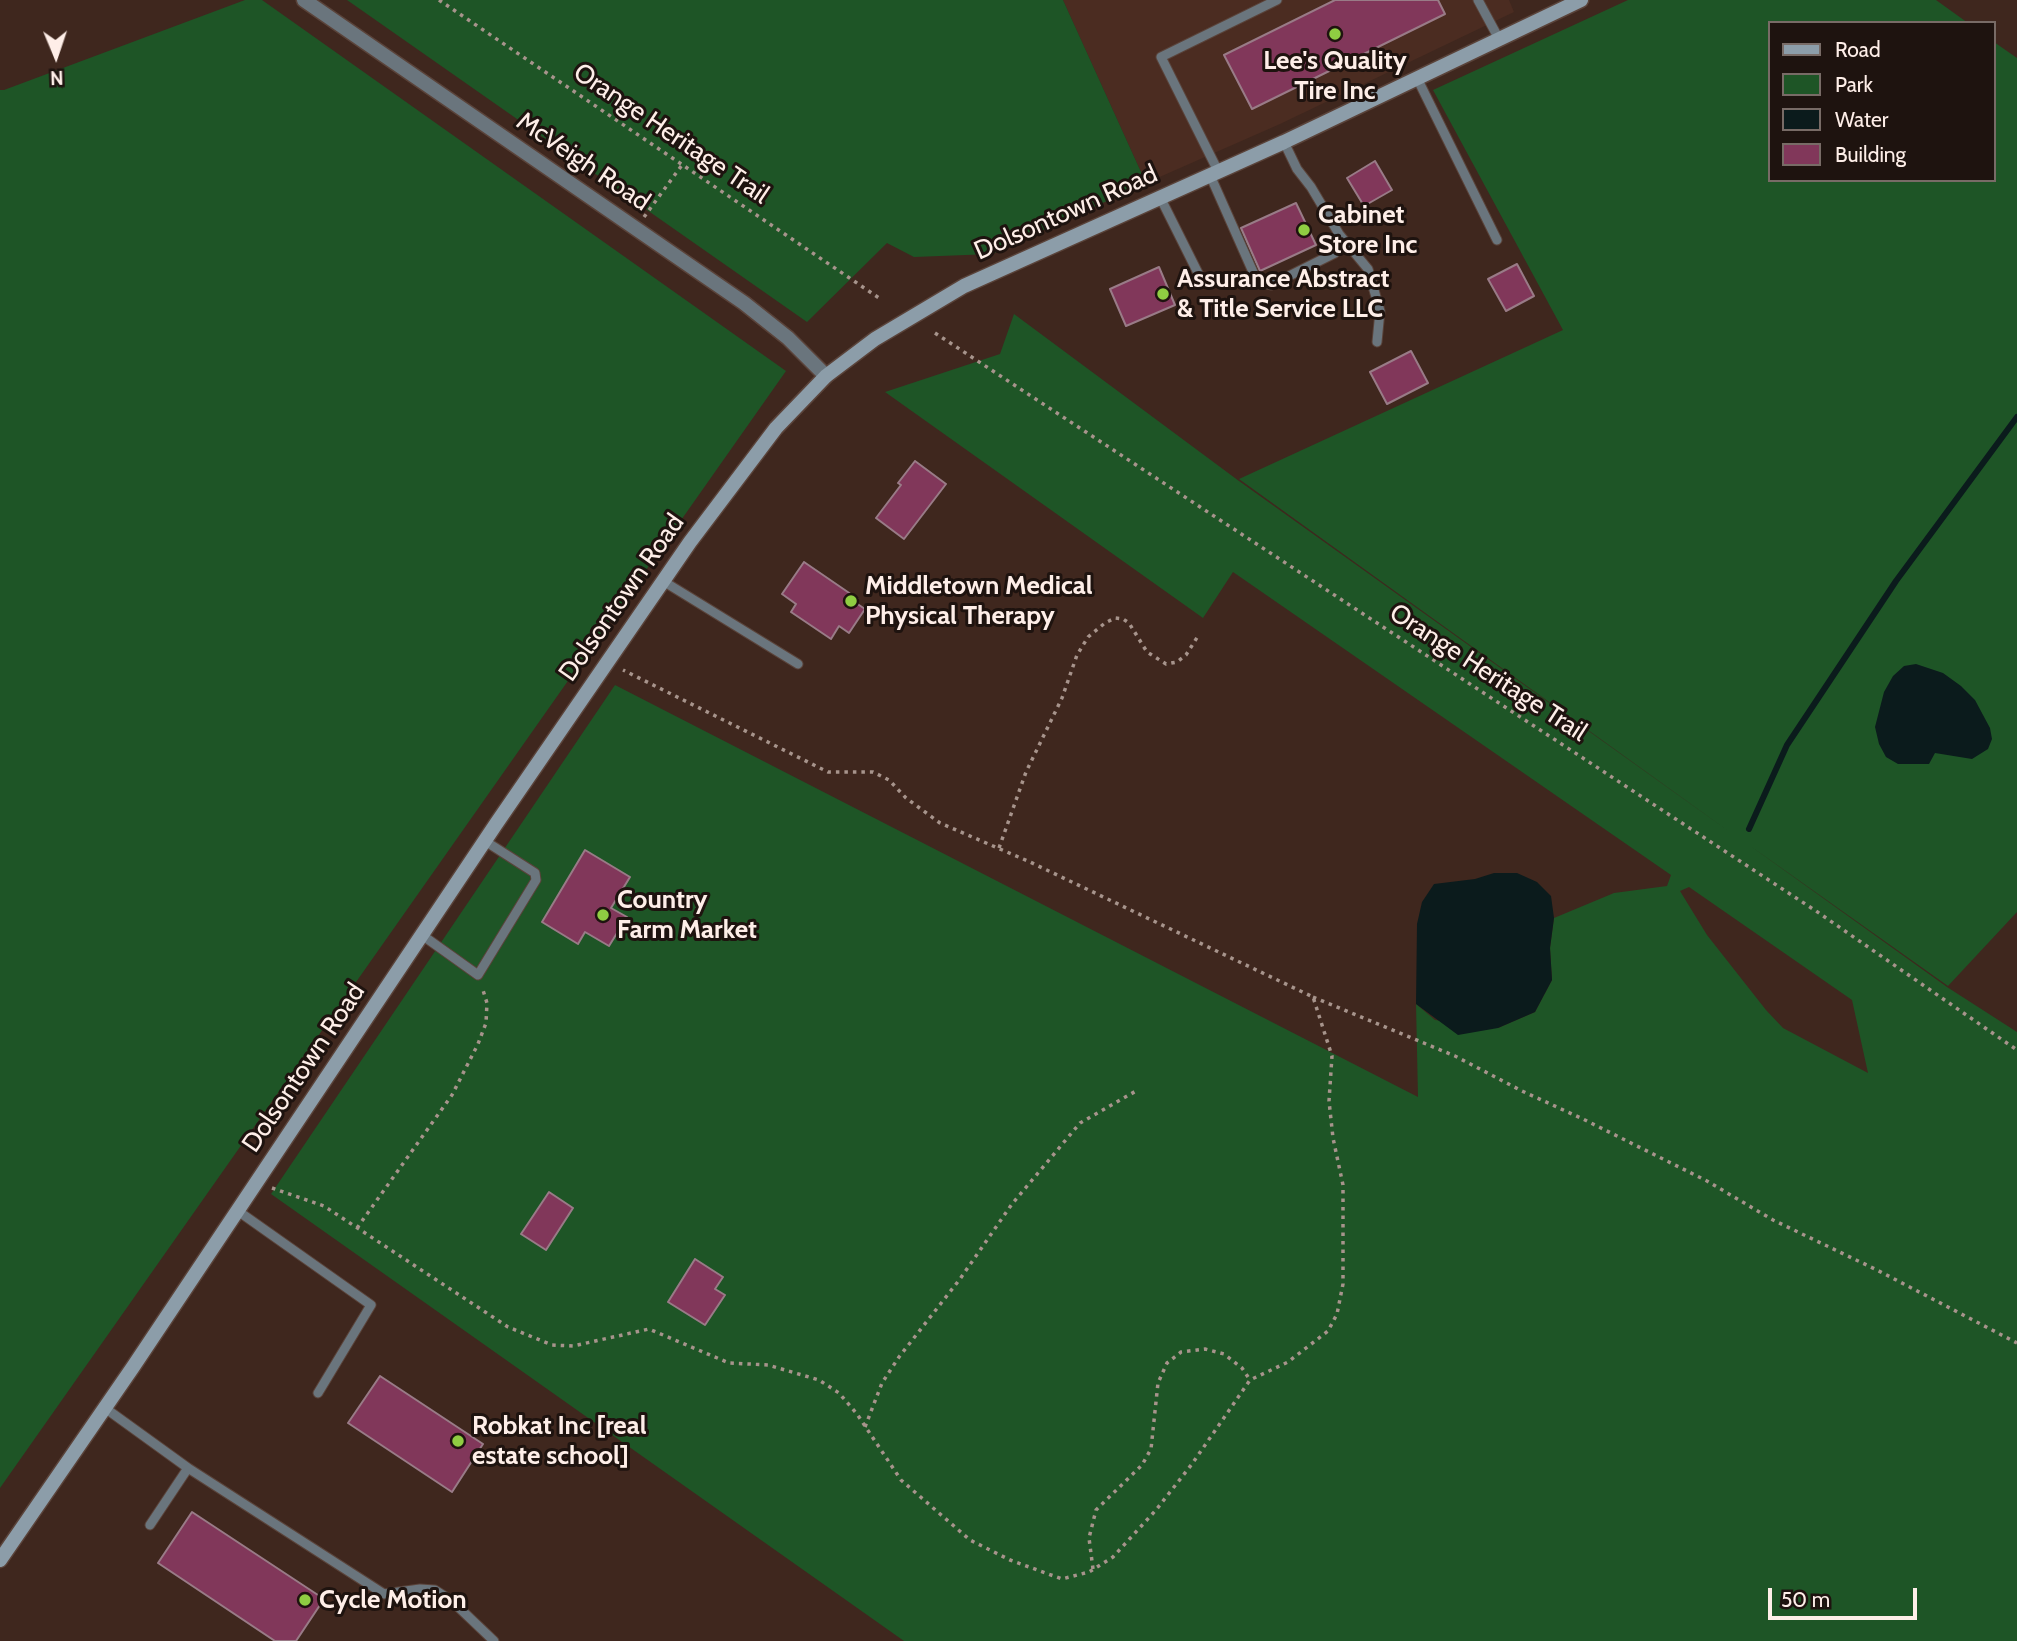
<!DOCTYPE html>
<html>
<head>
<meta charset="utf-8">
<style>
  body { margin:0 }
  #map { position:relative; width:2017px; height:1641px; overflow:hidden; background:#3f271e; font-family:Cabin,sans-serif }
  canvas { display:block }
  .legend { position:absolute; left:1768px; top:21px; width:228px; height:161px; box-sizing:border-box; background:#1e130f; border:2px solid #786b66; margin:0; padding:9px 12px; list-style:none; font-size:21px; color:#feeee8 }
  .legend li { display:flex; align-items:center; gap:14px; height:35px }
  .legend b { width:35px; border:2px solid #786b66 }
  .north { position:absolute; left:21px; top:21px; width:70px; height:70px; -webkit-text-stroke:5px #1e130f; paint-order:stroke; rotate:178deg; font-size:19px; font-weight:700; line-height:28px; text-align:center; color:#feeee8 }
  .north::after { content:''; display:block; margin:auto; width:24px; height:32px; background:#feeee8; clip-path:polygon(50% 0,100% 100%,50% 72%,0 100%) }
  .scale { position:absolute; left:1768px; top:1588px; width:149px; height:32px; box-sizing:border-box; border:4px solid #feeee8; border-top:0; padding-left:9px; font-size:21px; line-height:24px; white-space:nowrap; color:#feeee8; -webkit-text-stroke:5px #1e130f; paint-order:stroke }
</style>
</head>
<body>
<div id="map">
<canvas width="2017" height="1641"></canvas>
<ul class="legend">
<li><b style="height:9px;background:#8c9da9"></b>Road</li>
<li><b style="height:19px;background:#1e5526"></b>Park</li>
<li><b style="height:19px;background:#0b1b1c"></b>Water</li>
<li><b style="height:19px;background:#81375a"></b>Building</li>
</ul>
<div class="north">N</div>
<div class="scale">50 m</div>
</div>
<script>
const context = document.querySelector('canvas').getContext('2d');
context.lineJoin = 'round';
function fill(path, color) {
  context.fillStyle = color;
  context.fill(path, 'evenodd');
}
function toPath(rows) {
  const path = new Path2D();
  for (const r of rows) {
    path.moveTo(r[0], r[1]);
    for (let i = 2; i < r.length; i += 2) path.lineTo(r[i], r[i + 1]);
  }
  return path;
}
function strokePath(path, color, width, dash) {
  context.strokeStyle = color;
  context.lineWidth = width;
  context.lineCap = dash ? 'butt' : 'round';
  context.setLineDash(dash || []);
  context.stroke(path);
}
function write(font, color, halo, rows, align = 'center') {
  context.font = font + ' Cabin,sans-serif';
  context.lineWidth = 6;
  context.setLineDash([]);
  context.textBaseline = 'middle';
  context.strokeStyle = halo;
  context.fillStyle = color;
  for (const [text, x, y, turn = 0] of rows) {
    context.save();
    context.translate(x, y);
    context.rotate((+turn || 0) * Math.PI / 180);
    context.textAlign = isNaN(turn) ? turn : align;
    if (halo) context.strokeText(text, 0, 0);
    context.fillText(text, 0, 0);
    context.restore();
  }
}
fill(toPath([
  [1063,0,1509,0,1514,12,1280,124,1146,183]
]), '#4b2c21');
fill(toPath([
  [245,0,262,0,786,371,0,1488,0,90,4,90],
  [347,0,1063,0,1146,183,992,254,914,257,887,243,807,322],
  [1628,0,1936,0,1968,23,1770,23,1770,180,1994,180,1994,42,2017,58,2017,912,1948,986,1749,845,1947,987,2017,1032,2017,1641,904,1641,271,1194,615,685,1418,1097,1416,1004,1435,1020,1498,1028,1535,1012,1552,980,1550,948,1554,918,1614,893,1667,886,1671,875,1233,572,1203,618,885,392,1000,354,1014,314,1239,481,1734,835,1239,479,1563,330,1433,90],
  [1689,887,1852,1000,1868,1073,1783,1028,1766,1010,1707,935,1680,891]
]), '#1e5526');
fill(toPath([
  [1916,664,1943,673,1961,686,1975,700,1990,728,1992,739,1988,749,1972,759,1935,753,1929,764,1898,764,1886,757,1879,744,1875,727,1884,692,1893,676,1904,666],
  [1494,873,1517,873,1537,882,1551,896,1554,918,1550,948,1552,980,1535,1012,1498,1028,1458,1035,1416,1004,1417,924,1422,902,1434,884,1475,879]
]), '#0b1b1c');
strokePath(toPath([
  [1749,829,1787,745,1896,581,2017,417]
]), '#0b1b1c', 6);
const building = toPath([
  [1335,0,1438,0,1445,14,1252,109,1224,55,1335,0],
  [1375,161,1392,190,1364,206,1347,178,1375,161],
  [1296,203,1316,245,1260,271,1241,228,1296,203],
  [1517,264,1534,296,1506,311,1488,279,1517,264],
  [1159,267,1175,305,1126,326,1110,289,1159,267],
  [1411,351,1428,383,1387,404,1370,372,1411,351],
  [915,461,946,484,904,539,876,518,901,485,898,483,915,461],
  [804,562,858,599,856,603,865,609,849,633,839,626,831,639,791,612,796,604,782,594,804,562],
  [585,850,630,877,611,908,627,917,609,946,585,932,578,944,542,922,585,850],
  [549,1192,573,1208,546,1250,521,1234,549,1192],
  [695,1259,723,1277,715,1289,725,1295,705,1325,668,1302,695,1259],
  [380,1376,483,1444,452,1492,348,1423,380,1376],
  [192,1512,324,1599,296,1641,275,1641,158,1563,192,1512]
]);
fill(building, '#81375a');
strokePath(building, '#997b87', 2);
const lane = toPath([
  [1478,0,1499,39],
  [1417,78,1497,240],
  [1218,171,1161,57,1277,0],
  [1210,175,1257,281,1271,285,1335,253,1339,234,1311,187,1297,169,1284,142],
  [1160,197,1199,275],
  [1339,234,1368,269,1380,311,1377,342],
  [663,581,798,664],
  [422,935,478,975,536,880,535,873,485,841],
  [238,1211,371,1305,318,1393],
  [105,1408,188,1468,150,1525],
  [188,1468,384,1594,420,1589,435,1590,452,1601,494,1641]
]);
const street = toPath([
  [304,0,744,303,788,338,826,376]
]);
const secondary = toPath([
  [0,1560,133,1367,496,824,690,542,776,428,826,376,875,339,964,286,1284,142,1581,0]
]);
strokePath(lane, '#5a433a', 11);
strokePath(street, '#5a433a', 17);
strokePath(secondary, '#5a433a', 17);
strokePath(toPath([
  [439,0,882,300],
  [644,217,682,165],
  [935,333,1816,911,2017,1050],
  [999,848,1026,772,1062,698,1077,655,1088,637,1105,623,1115,618,1123,619,1129,623,1147,652,1166,664,1177,662,1186,655,1198,636],
  [1313,997,1455,1056,1522,1091,1583,1119,1707,1181,1773,1220,1877,1270,2017,1343],
  [272,1188,324,1206,508,1327,552,1345,573,1346,649,1329,729,1363,768,1365,819,1380,839,1393,857,1414,901,1480,970,1540,1010,1560,1062,1579,1089,1572,1113,1557,1156,1510,1192,1464,1250,1380,1288,1362,1328,1331,1337,1314,1343,1284,1343,1185,1333,1138,1329,1101,1332,1056,1313,997,1030,862,940,823,906,798,889,780,873,772,828,772,623,670],
  [357,1228,452,1095,478,1044,486,1023,487,1003,482,987],
  [865,1427,882,1383,899,1357,960,1279,1012,1204,1080,1123,1136,1091],
  [1093,1569,1089,1538,1096,1510,1142,1465,1151,1449,1158,1383,1167,1363,1181,1352,1205,1349,1224,1354,1242,1368,1250,1380]
]), '#a7948c', 3.5, [3.5, 5]);
strokePath(lane, '#6a757d', 9);
strokePath(street, '#6a757d', 14);
strokePath(secondary, '#8c9da9', 14);
for (const [x, y, r, color] of [
  [1335,34,7,"#8fcd42"],
  [1304,230,7,"#8fcd42"],
  [1163,294,7,"#8fcd42"],
  [851,601,7,"#8fcd42"],
  [603,915,7,"#8fcd42"],
  [458,1441,7,"#8fcd42"],
  [305,1600,7,"#8fcd42"]
]) {
  const dot = new Path2D();
  dot.arc(x, y, r, 0, 2 * Math.PI);
  context.fillStyle = color;
  context.fill(dot);
  strokePath(dot, '#1e130f', 2.5);
}
write('bold 26px', '#feeee8', '#1e130f', [
  ["Lee's Quality",1335,61,"center"],
  ["Tire Inc",1335,91,"center"],
  ["Cabinet",1318,215],
  ["Store Inc",1318,245],
  ["Assurance Abstract",1177,279],
  ["& Title Service LLC",1177,309],
  ["Middletown Medical",865,586],
  ["Physical Therapy",865,616],
  ["Country",617,900],
  ["Farm Market",617,930],
  ["Robkat Inc [real",472,1426],
  ["estate school]",472,1456],
  ["Cycle Motion",319,1600]
], 'left');
write('26px', '#feeee8', '#1e130f', [
  ["Orange Heritage Trail",671,134,34],
  ["McVeigh Road",583,162,34],
  ["Dolsontown Road",1066,213,-24],
  ["Dolsontown Road",622,598,-55],
  ["Orange Heritage Trail",1488,673,33],
  ["Dolsontown Road",304,1068,-56]
]);
</script>
</body>
</html>
